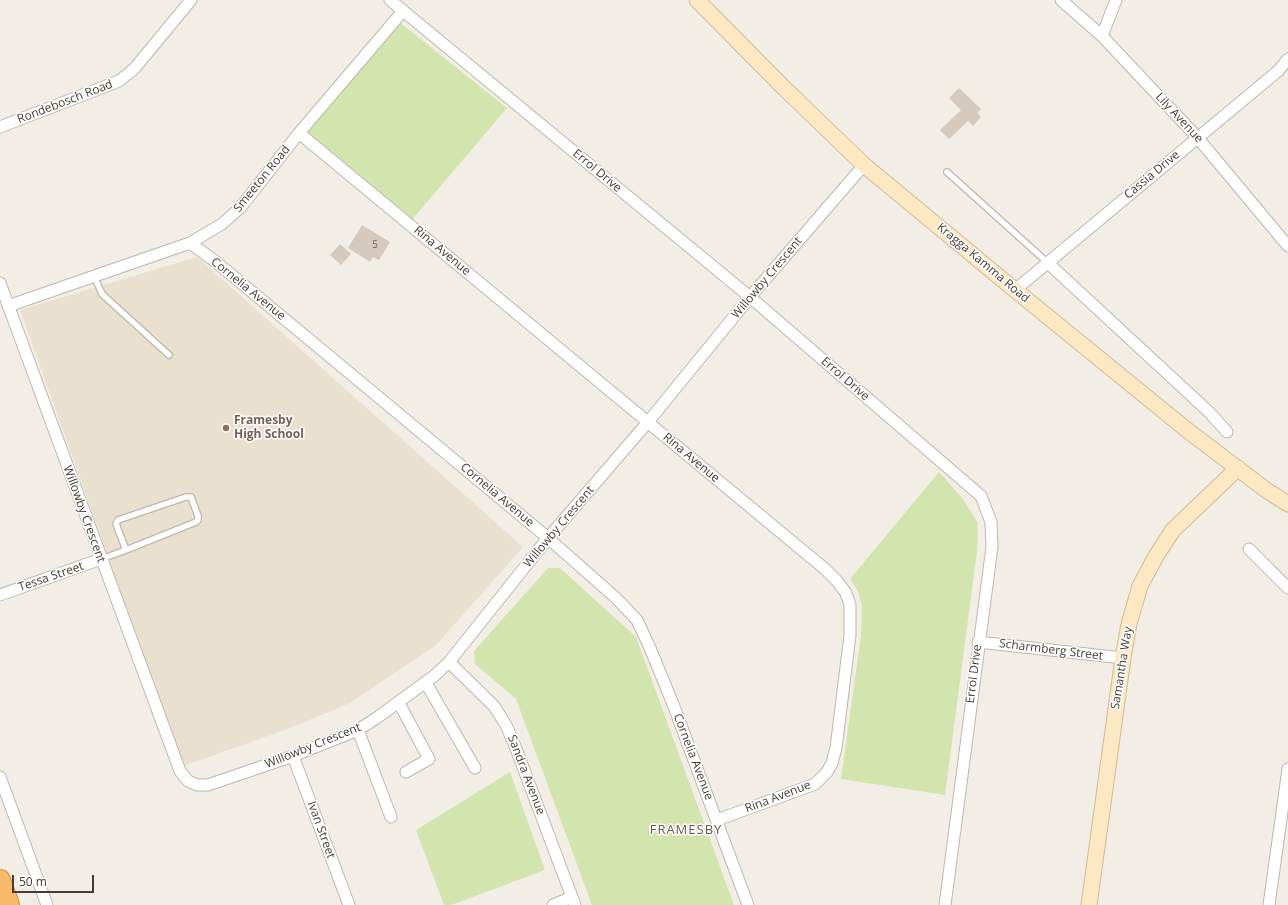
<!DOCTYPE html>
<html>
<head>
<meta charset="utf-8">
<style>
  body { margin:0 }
  #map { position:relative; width:1288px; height:905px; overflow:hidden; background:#f2ede5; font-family:"Open Sans",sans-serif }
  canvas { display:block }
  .scale { position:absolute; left:12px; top:875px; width:82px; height:18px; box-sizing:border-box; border:2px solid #443d35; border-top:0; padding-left:5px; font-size:12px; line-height:14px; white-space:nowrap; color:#443d35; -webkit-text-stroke:3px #fff; paint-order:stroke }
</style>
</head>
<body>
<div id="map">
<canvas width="1288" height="905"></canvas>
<div class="scale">50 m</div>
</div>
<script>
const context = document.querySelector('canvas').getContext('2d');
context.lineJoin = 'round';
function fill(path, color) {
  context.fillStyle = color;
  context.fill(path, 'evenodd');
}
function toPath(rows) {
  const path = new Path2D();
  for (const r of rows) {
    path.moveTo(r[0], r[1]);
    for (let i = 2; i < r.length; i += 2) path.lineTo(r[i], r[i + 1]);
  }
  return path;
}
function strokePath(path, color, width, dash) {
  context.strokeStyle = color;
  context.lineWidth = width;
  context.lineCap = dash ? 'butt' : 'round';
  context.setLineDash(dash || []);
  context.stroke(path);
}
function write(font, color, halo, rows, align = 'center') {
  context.font = font + ' "Open Sans",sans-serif';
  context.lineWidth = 3;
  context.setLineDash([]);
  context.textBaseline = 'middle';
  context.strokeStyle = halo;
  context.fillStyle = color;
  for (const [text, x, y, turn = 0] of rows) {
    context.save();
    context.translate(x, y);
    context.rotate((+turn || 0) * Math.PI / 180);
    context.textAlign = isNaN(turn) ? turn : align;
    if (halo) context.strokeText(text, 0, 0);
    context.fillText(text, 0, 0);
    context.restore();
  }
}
fill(toPath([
  [197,257,523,547,436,645,350,703,285,730,183,766,20,310]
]), '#eae0cf');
fill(toPath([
  [398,21,507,108,411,221,307,132],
  [939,472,963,499,978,523,977,551,945,795,841,779,861,635,862,606,858,591,850,579],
  [548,568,560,568,636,637,734,905,592,905,516,699,475,664,474,651],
  [510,772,545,870,451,905,444,905,416,830]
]), '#d2e5af');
fill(toPath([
  [959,88,981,109,977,113,981,117,973,126,968,121,949,139,940,130,961,110,949,98],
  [362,225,390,242,379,260,373,257,370,262,348,248],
  [340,244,351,254,341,265,330,255]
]), '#d6cabe');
const lane = toPath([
  [947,172,1048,263],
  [94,276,102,294,169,355],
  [101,559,126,550,196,522,198,520,198,516,191,497,186,497,118,520,116,524,126,550]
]);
const street = toPath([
  [390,0,750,297,981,496,991,522,992,547,945,905],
  [1061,0,1102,36,1197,137,1288,246],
  [1102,36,1116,0],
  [0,127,119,81,134,69,191,0],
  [299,133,825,569,837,581,846,593,850,605,850,635,836,748,832,763,827,772,815,784,717,820],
  [190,243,216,262,548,538,616,598,637,620,650,648,673,704,748,905],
  [1048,263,1209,412,1227,432],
  [0,283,180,771,188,781,197,785,208,785,293,756,358,730,378,717,434,676,449,662,548,538,648,422,750,297,864,165],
  [1015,290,1278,71,1288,59],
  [8,306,190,243,222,224,240,208,299,133,403,11],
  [1249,549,1288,588],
  [0,595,101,559],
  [978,642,1123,658],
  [449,662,494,706,506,725,515,746,575,905],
  [426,683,475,768],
  [399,703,429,759,406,772],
  [358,730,391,817],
  [293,756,349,905],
  [0,777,47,905],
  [553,905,572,897],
  [1269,905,1288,769]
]);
const secondary = toPath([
  [697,0,783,87,864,165,1015,290,1187,430,1266,490,1288,504],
  [1089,905,1123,658,1129,624,1140,586,1156,556,1173,530,1238,468]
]);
const highway = toPath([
  [0,880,9,905]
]);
strokePath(lane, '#c0b6ab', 8);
strokePath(street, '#c0b6ab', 13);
strokePath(secondary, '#d0bb97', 17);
strokePath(highway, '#d68e3a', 22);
strokePath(lane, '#fff', 5.5);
strokePath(street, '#fff', 11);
strokePath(secondary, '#fce9c4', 15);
strokePath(highway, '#f8bb6a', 20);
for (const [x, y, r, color] of [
  [226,428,4,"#8d6e63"]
]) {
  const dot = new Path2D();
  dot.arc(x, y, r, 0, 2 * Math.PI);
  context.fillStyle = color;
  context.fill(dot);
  strokePath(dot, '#fff', 1.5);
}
write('10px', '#686057', null, [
  ["5",375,245]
]);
write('12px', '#443d35', '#fff', [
  ["Rondebosch Road",65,102,-21],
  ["Lily Avenue",1179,118,47],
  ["Errol Drive",597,171,40],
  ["Cassia Drive",1152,175,-40],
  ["Smeeton Road",262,179,-51],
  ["Rina Avenue",442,251,40],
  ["Kragga Kamma Road",983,263,40],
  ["Willowby Crescent",767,278,-50],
  ["Cornelia Avenue",248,289,39],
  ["Errol Drive",845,379,41],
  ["Rina Avenue",691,458,40],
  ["Cornelia Avenue",497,495,40],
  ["Willowby Crescent",84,514,70],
  ["Willowby Crescent",559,527,-50],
  ["Tessa Street",51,577,-19],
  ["Scharmberg Street",1051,650,7],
  ["Samantha Way",1122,668,-81],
  ["Errol Drive",974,674,-83],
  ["Willowby Crescent",313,746,-22],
  ["Cornelia Avenue",693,757,69],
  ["Sandra Avenue",526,775,69],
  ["Rina Avenue",778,797,-21],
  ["Ivan Street",321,830,70]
]);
write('bold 12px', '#785e54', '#fff', [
  ["Framesby",234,421],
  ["High School",234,435]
], 'left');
context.letterSpacing = '1px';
write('13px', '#66594d', '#fff', [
  ["FRAMESBY",686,830]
]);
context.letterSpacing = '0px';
</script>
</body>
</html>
